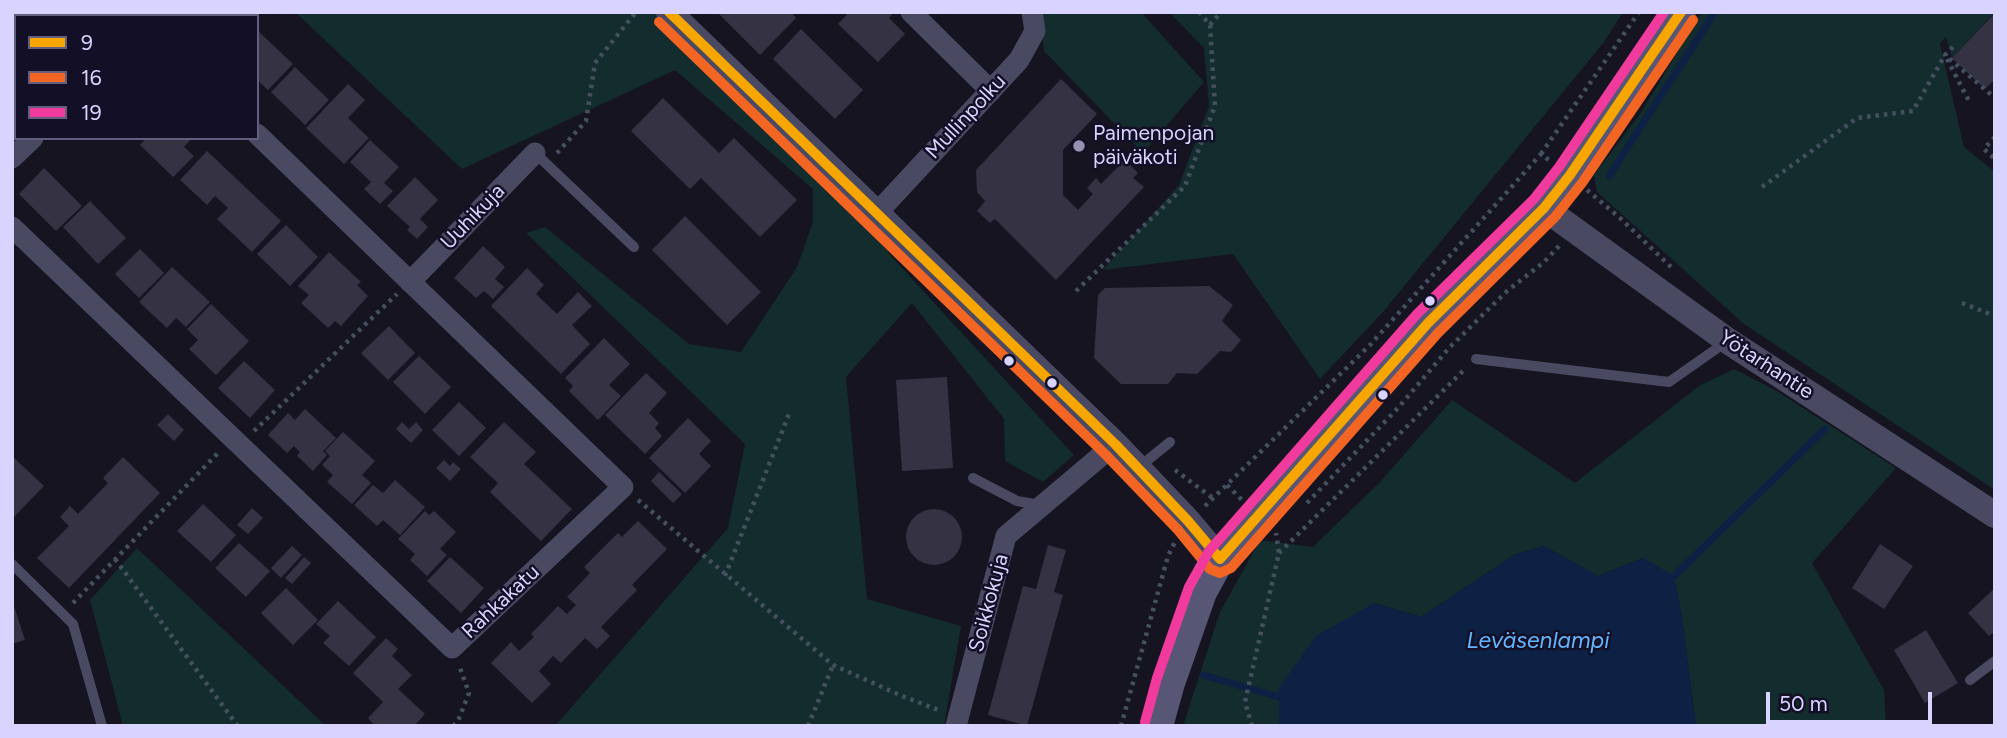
<!DOCTYPE html>
<html>
<head>
<meta charset="utf-8">
<style>
  body { margin:0 }
  #map { position:relative; width:2007px; height:738px; overflow:hidden; background:#161421; font-family:Figtree,sans-serif }
  canvas { display:block }
  .frame { position:absolute; inset:0; border:14px solid #d9d4ff; pointer-events:none }
  .legend { position:absolute; left:14px; top:14px; width:245px; height:126px; box-sizing:border-box; background:#130f26; border:2px solid #625e7d; margin:0; padding:9px 12px; list-style:none; font-size:21px; color:#d9d4ff }
  .legend li { display:flex; align-items:center; gap:14px; height:35px }
  .legend b { width:35px; border:2px solid #625e7d }
  .scale { position:absolute; left:1766px; top:692px; width:166px; height:32px; box-sizing:border-box; border:4px solid #d9d4ff; border-top:0; padding-left:9px; font-size:21px; line-height:24px; white-space:nowrap; color:#d9d4ff; -webkit-text-stroke:5px #130f26; paint-order:stroke }
</style>
</head>
<body>
<div id="map">
<canvas width="2007" height="738"></canvas>
<div class="frame"></div>
<ul class="legend">
<li><b style="height:9px;background:#f7a600"></b>9</li>
<li><b style="height:9px;background:#f26522"></b>16</li>
<li><b style="height:9px;background:#f13a9d"></b>19</li>
</ul>
<div class="scale">50 m</div>
</div>
<script>
const context = document.querySelector('canvas').getContext('2d');
context.lineJoin = 'round';
function fill(path, color) {
  context.fillStyle = color;
  context.fill(path, 'evenodd');
}
function toPath(rows) {
  const path = new Path2D();
  for (const r of rows) {
    if (r.length === 3) {
      path.moveTo(r[0] + r[2], r[1]);
      path.arc(r[0], r[1], r[2], 0, 2 * Math.PI);
      continue;
    }
    path.moveTo(r[0], r[1]);
    for (let i = 2; i < r.length; i += 2) path.lineTo(r[i], r[i + 1]);
  }
  return path;
}
function strokePath(path, color, width, dash) {
  context.strokeStyle = color;
  context.lineWidth = width;
  context.lineCap = dash ? 'butt' : 'round';
  context.setLineDash(dash || []);
  context.stroke(path);
}
function write(font, color, halo, rows, align = 'center') {
  context.font = font + ' Figtree,sans-serif';
  context.lineWidth = 5;
  context.setLineDash([]);
  context.textBaseline = 'middle';
  context.strokeStyle = halo;
  context.fillStyle = color;
  for (const [text, x, y, turn = 0] of rows) {
    context.save();
    context.translate(x, y);
    context.rotate((+turn || 0) * Math.PI / 180);
    context.textAlign = isNaN(turn) ? turn : align;
    if (halo) context.strokeText(text, 0, 0);
    context.fillText(text, 0, 0);
    context.restore();
  }
}
fill(toPath([
  [295,12,656,12,775,128,861,217,892,257,1074,455,1043,482,1005,461,1004,419,912,303,846,377,867,599,961,626,944,726,555,726,728,528,745,444,526,233,545,227,689,344,741,352,797,267,813,222,813,189,675,70,462,169],
  [1040,12,1141,12,1204,82,1143,153,1044,51],
  [1169,12,1623,12,1604,42,1383,312,1320,379,1233,254,1103,270,1179,185,1209,106,1204,48],
  [1702,12,1995,12,1952,58,1946,37,1940,44,1964,147,1995,172,1995,490,1744,324,1597,192,1594,175,1640,114],
  [1734,369,1775,390,1896,468,1812,563,1884,690,1886,726,1696,726,1681,611,1643,558,1598,576,1544,546,1514,555,1421,617,1374,603,1279,688,1279,726,1183,726,1220,612,1260,540,1313,547,1379,483,1452,400,1575,483,1699,386],
  [137,548,326,726,123,726,90,600]
]), '#132c2d');
fill(toPath([
  [1544,546,1598,576,1643,558,1674,576,1681,611,1696,726,1279,726,1279,688,1316,636,1374,603,1421,617,1514,555]
]), '#0d2144');
strokePath(toPath([
  [1609,176,1715,12],
  [1674,576,1825,429],
  [1203,675,1286,699]
]), '#0d2144', 7);
fill(toPath([
  [38,12,91,12,95,16,41,16],
  [192,12,239,12,243,16,188,16],
  [717,12,791,12,796,18,760,55],
  [849,12,894,12,889,18,905,34,878,62,838,24],
  [1995,13,1993,73,1995,79,1985,89,1952,58],
  [801,29,863,90,835,119,773,59],
  [257,30,293,64,268,90,257,80],
  [295,67,329,100,305,125,271,92],
  [1061,79,1097,114,1063,150,1063,195,1078,210,1093,194,1087,188,1096,178,1101,184,1119,166,1113,161,1119,154,1138,173,1133,178,1144,187,1056,280,995,219,990,223,977,211,985,201,977,192,976,170],
  [348,84,365,100,348,118,369,138,344,164,306,128],
  [663,98,719,153,734,138,797,200,760,237,701,178,690,189,631,131],
  [146,138,192,138,184,147,194,156,173,177,140,145],
  [370,140,399,167,384,183,393,191,380,204,364,189,371,182,350,162],
  [207,151,281,221,252,252,217,219,228,208,215,196,207,205,180,180],
  [44,168,82,206,56,231,19,194],
  [415,177,438,200,420,219,428,227,417,239,407,230,410,227,387,206],
  [90,201,126,238,98,264,63,227],
  [685,216,761,292,727,325,652,250],
  [286,225,318,257,290,286,257,254],
  [483,246,505,267,495,279,504,287,493,299,484,291,476,298,454,278],
  [140,249,164,273,139,298,115,274],
  [329,252,361,282,357,285,368,296,341,326,335,321,328,328,301,303,309,295,298,286],
  [172,267,210,302,186,327,176,318,167,328,139,302],
  [527,268,544,285,536,294,557,314,578,292,592,306,572,325,590,344,561,374,491,306],
  [1209,286,1233,305,1222,321,1241,340,1231,352,1220,351,1197,374,1177,373,1168,384,1121,384,1094,358,1098,295,1105,288],
  [211,304,249,341,216,375,189,349,198,340,187,329],
  [389,326,415,353,388,380,361,353],
  [604,338,630,364,609,385,621,396,598,420,569,391,573,386,565,378],
  [419,356,451,387,425,414,393,382],
  [244,361,275,390,250,418,218,388],
  [646,373,667,393,649,413,659,423,655,428,662,436,645,454,605,415],
  [947,377,953,468,902,471,896,380],
  [459,402,486,428,459,456,432,430],
  [305,409,336,438,323,451,327,455,313,471,297,456,300,452,294,446,287,453,268,435,288,413,295,420],
  [168,414,184,430,174,441,157,425],
  [688,418,711,441,699,454,711,466,685,493,649,458],
  [402,422,409,429,416,422,423,430,411,443,396,429],
  [504,422,536,452,524,464,572,509,541,541,490,492,498,483,470,457],
  [343,432,375,461,362,475,371,483,352,504,327,482,333,475,322,465,330,456,325,451],
  [12,456,44,486,12,519],
  [123,457,160,493,69,588,37,558,69,526,60,517,70,506,78,514,108,483,103,478],
  [444,460,450,466,453,462,461,469,450,481,436,468],
  [659,472,682,494,673,503,651,481],
  [395,480,425,507,400,535,383,520,377,526,354,505,373,485,383,493],
  [203,504,236,535,211,562,177,531],
  [252,508,263,518,248,534,237,525],
  [934,537,28],
  [425,511,429,515,434,511,456,532,440,549,447,555,427,576,410,560,415,554,398,539],
  [638,521,667,549,632,585,637,590,601,627,610,636,597,649,585,638,561,663,553,656,539,671,551,684,532,703,491,663,511,642,519,651,534,637,531,634,558,606,567,614,576,605,567,597,590,573,584,567,618,533,622,537],
  [239,543,270,571,246,597,215,568],
  [1880,544,1913,566,1884,609,1852,588],
  [1048,545,1066,550,1054,592,1063,595,1027,726,988,715,1023,586,1036,589],
  [292,546,302,555,281,578,271,568],
  [304,557,311,563,292,584,285,578],
  [450,557,484,588,461,613,427,581],
  [286,588,318,620,293,645,261,613],
  [1995,588,1995,631,1989,636,1968,613],
  [12,600,25,640,12,644],
  [338,601,376,637,349,666,323,643,330,636,316,624],
  [1926,630,1958,683,1925,703,1894,650],
  [386,638,398,649,392,656,412,675,398,689,425,714,414,726,375,726,368,718,383,702,353,673]
]), '#343243');
strokePath(toPath([
  [1210,25,1221,12],
  [1953,47,1945,55,1995,98],
  [1947,59,1970,103],
  [1995,137,1984,149,1995,159],
  [557,153,586,121,595,63,636,12],
  [1541,154,1639,12],
  [1762,187,1857,118,1913,111,1945,55],
  [1587,190,1620,218,1671,267],
  [1076,291,1185,186,1215,106,1210,25,1199,12],
  [1962,303,1995,316],
  [254,431,397,294],
  [1175,470,1214,499],
  [1227,485,1242,500],
  [638,500,833,665,902,696,941,711],
  [1307,503,1398,408,1449,348,1507,291,1544,262,1560,245],
  [1205,506,1370,345,1541,154,1550,161],
  [1279,553,1465,369],
  [115,559,237,725],
  [725,576,789,414],
  [73,603,218,453],
  [453,726,458,721,469,693,459,665],
  [808,726,833,665],
  [1121,726,1168,556,1175,542],
  [1252,726,1245,702,1279,553,1276,533]
]), '#44505f', 4.5, [3.5, 5]);
strokePath(toPath([
  [535,153,634,247],
  [1476,359,1669,382,1726,342],
  [1138,468,1170,442],
  [973,478,1017,501,1040,505],
  [12,564,73,624,102,726],
  [1970,680,1995,661]
]), '#4a4962', 10);
strokePath(toPath([
  [131,12,134,16],
  [911,12,991,91],
  [12,158,33,138],
  [877,213,1019,60,1035,31,1032,12],
  [12,227,452,648,623,487,257,134],
  [410,282,535,153],
  [956,726,1006,536,1115,444]
]), '#4a4962', 21);
strokePath(toPath([
  [669,12,1115,444,1188,521,1220,559],
  [1544,208,1728,341,1995,515]
]), '#4a4962', 26);
strokePath(toPath([
  [1158,726,1170,683,1202,592,1220,559,1428,323,1544,208,1570,175,1681,12]
]), '#575674', 30);
strokePath(toPath([
  [669,12,1115,444,1188,521,1220,559,1428,323,1544,208,1570,175,1681,12]
]), '#f7a600', 10);
strokePath(toPath([
  [659,22,1105,454,1178,530,1210,569,1220,573,1231,568,1438,333,1555,217,1582,183,1693,20]
]), '#f26522', 10);
strokePath(toPath([
  [1145,722,1157,678,1189,587,1209,551,1417,314,1534,199,1559,167,1664,12]
]), '#f13a9d', 10);
for (const [x, y, r, color] of [
  [1079,146,7,"#9591b1"],
  [1430,301,6,"#d9d4ff"],
  [1009,361,6,"#d9d4ff"],
  [1052,383,6,"#d9d4ff"],
  [1383,395,6,"#d9d4ff"]
]) {
  const dot = new Path2D();
  dot.arc(x, y, r, 0, 2 * Math.PI);
  context.fillStyle = color;
  context.fill(dot);
  strokePath(dot, '#130f26', 2.5);
}
write('21px', '#d9d4ff', '#130f26', [
  ["Mullinpolku",966,117,-47],
  ["Uuhikuja",473,217,-46],
  ["Yötarhantie",1766,365,33],
  ["Rahkakatu",501,602,-43],
  ["Soikkokuja",989,603,-75]
]);
write('21px', '#d9d4ff', '#130f26', [
  ["Paimenpojan",1093,134],
  ["päiväkoti",1093,158]
], 'left');
write('italic 23px', '#62b6ff', '#130f26', [
  ["Leväsenlampi",1538,641]
]);
</script>
</body>
</html>
